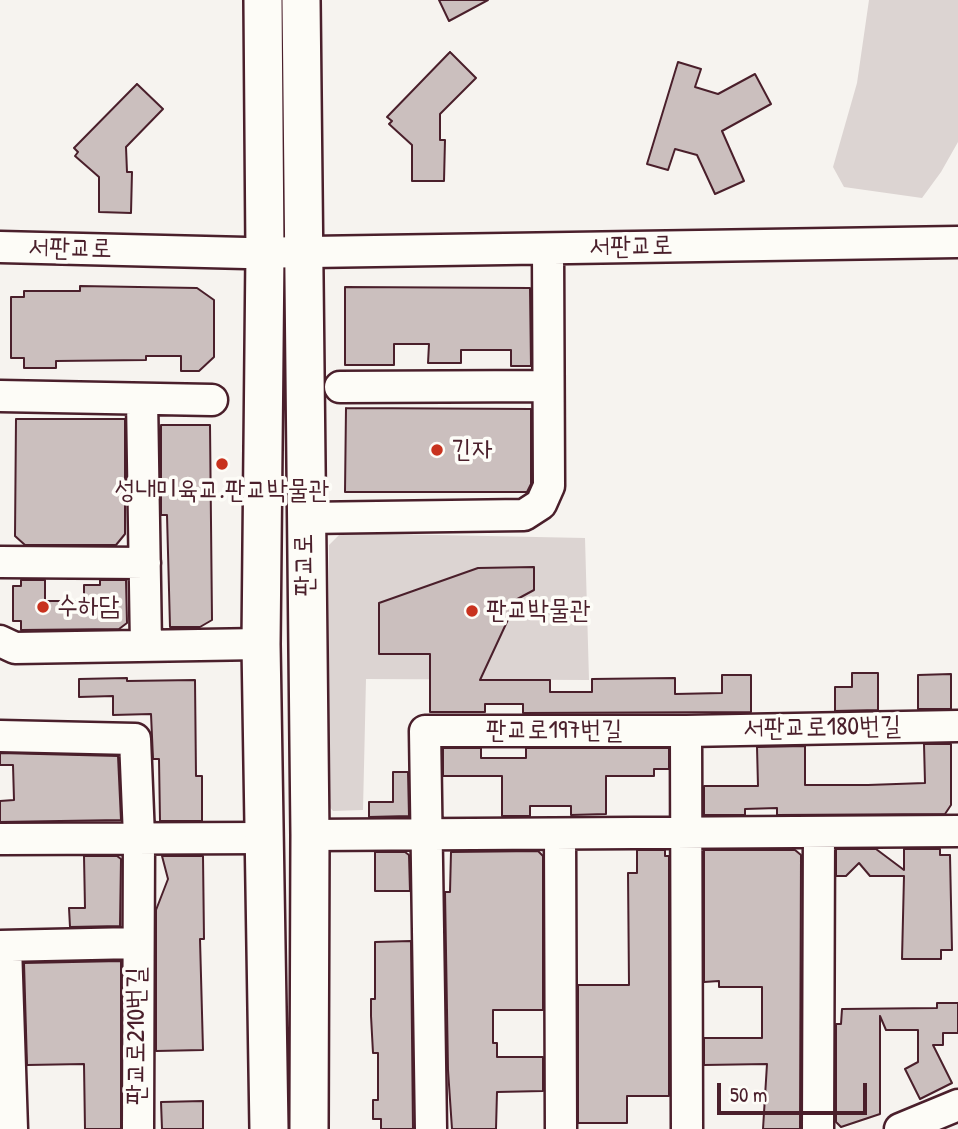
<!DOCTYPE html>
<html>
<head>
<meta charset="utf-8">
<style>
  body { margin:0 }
  #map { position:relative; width:958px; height:1129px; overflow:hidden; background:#f6f3ef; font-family:"Patrick Hand",sans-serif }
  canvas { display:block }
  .scale { position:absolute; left:717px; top:1083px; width:150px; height:32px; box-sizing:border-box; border:4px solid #4a1f2b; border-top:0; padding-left:9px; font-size:21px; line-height:24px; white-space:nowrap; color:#4a1f2b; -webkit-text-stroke:5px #fdfcf7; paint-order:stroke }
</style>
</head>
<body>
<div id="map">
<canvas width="958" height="1129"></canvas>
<div class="scale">50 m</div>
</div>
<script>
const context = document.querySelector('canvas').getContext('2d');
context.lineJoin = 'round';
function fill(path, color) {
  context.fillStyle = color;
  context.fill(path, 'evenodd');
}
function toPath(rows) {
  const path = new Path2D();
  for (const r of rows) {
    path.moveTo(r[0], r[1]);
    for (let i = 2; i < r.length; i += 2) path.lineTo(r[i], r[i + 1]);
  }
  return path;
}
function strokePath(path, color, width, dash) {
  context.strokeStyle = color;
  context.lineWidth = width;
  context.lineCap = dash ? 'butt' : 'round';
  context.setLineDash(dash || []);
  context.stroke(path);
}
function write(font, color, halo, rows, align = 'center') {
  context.font = font + ' "Patrick Hand","Poor Story",sans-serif';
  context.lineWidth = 7;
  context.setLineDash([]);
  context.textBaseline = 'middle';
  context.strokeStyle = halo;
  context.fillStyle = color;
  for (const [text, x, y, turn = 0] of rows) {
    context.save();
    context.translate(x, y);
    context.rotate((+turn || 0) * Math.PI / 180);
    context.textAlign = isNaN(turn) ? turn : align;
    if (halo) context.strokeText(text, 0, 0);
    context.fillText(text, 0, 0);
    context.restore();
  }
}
fill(toPath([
  [869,0,958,0,958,142,941,172,922,198,844,187,833,167,857,83],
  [341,533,585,538,589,680,366,679,363,810,333,811,329,806,329,545]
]), '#dcd4d2');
const building = toPath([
  [439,0,488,0,449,21,439,0],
  [450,52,476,78,440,114,440,140,445,140,444,181,412,181,412,145,389,124,392,121,387,117,450,52],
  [678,62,701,69,695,87,718,94,755,74,771,104,722,131,744,181,715,194,697,155,675,149,668,170,647,164,678,62],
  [137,84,163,109,126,147,127,172,132,172,131,213,99,212,99,177,75,156,78,152,74,148,137,84],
  [80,286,197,288,214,300,214,357,199,371,181,371,181,356,146,356,146,360,56,361,56,368,24,368,24,358,11,358,11,297,24,297,24,291,80,291,80,286],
  [345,287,530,288,531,366,511,366,511,350,461,350,461,363,428,363,429,344,394,344,394,365,345,365,345,287],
  [346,408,531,409,531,484,527,492,345,492,346,408],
  [16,419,125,419,125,534,116,545,25,545,15,536,16,419],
  [161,425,210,425,212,620,200,627,170,627,167,515,161,515,161,425],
  [534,567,534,590,510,603,512,611,480,680,550,680,550,692,592,692,592,679,675,678,675,694,722,693,722,675,751,675,751,712,523,713,523,704,485,704,485,712,430,712,430,654,379,654,379,603,478,568,534,567],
  [21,580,45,580,45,601,84,601,84,585,100,585,100,580,126,580,127,623,119,629,21,630,21,621,13,621,13,586,21,586,21,580],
  [852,673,878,673,878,710,835,711,835,687,852,687,852,673],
  [951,674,951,709,918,709,918,675,951,674],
  [127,678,127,681,195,680,196,776,202,776,202,821,160,821,159,759,153,759,151,714,113,715,113,696,79,697,79,679,127,678],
  [924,744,951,744,951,805,945,814,777,815,777,808,745,809,745,815,704,815,704,786,758,786,757,747,805,746,805,785,868,785,925,783,924,744],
  [443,748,481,748,481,758,526,758,526,748,669,748,669,769,654,769,654,776,606,776,606,814,571,815,571,806,530,806,530,816,502,816,502,776,443,776,443,748],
  [0,753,118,756,121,820,0,822,0,801,14,800,13,765,0,765,0,753],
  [393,772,408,772,409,816,369,817,369,802,393,802,393,772],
  [836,849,876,849,904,870,904,849,940,849,940,855,950,855,952,950,941,950,941,959,902,959,904,876,870,876,859,863,846,876,836,876,836,849],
  [637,850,665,850,665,856,669,856,669,1096,627,1096,627,1123,578,1123,578,985,629,985,628,873,637,873,637,850],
  [704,850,795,850,801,855,800,1129,763,1129,767,1064,704,1065,704,1038,762,1038,762,987,719,987,719,981,704,982,704,850],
  [538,851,543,856,543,1010,493,1010,493,1043,497,1043,497,1057,543,1057,543,1091,497,1092,496,1129,452,1129,448,1070,445,892,450,892,451,852,538,851],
  [375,852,405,852,409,855,410,891,375,891,375,852],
  [84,856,117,856,121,859,120,926,70,927,69,908,85,908,84,856],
  [162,856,203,856,204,939,200,939,203,1050,156,1051,156,910,168,879,162,856],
  [411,941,413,1129,381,1129,381,1119,373,1119,373,1100,378,1100,378,1053,373,1053,371,1016,371,999,375,999,375,942,411,941],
  [121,961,121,1129,85,1129,84,1064,27,1065,24,963,121,961],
  [937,1003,958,1003,958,1033,943,1033,943,1045,933,1045,952,1083,920,1099,905,1069,918,1062,918,1030,886,1030,880,1016,880,1114,841,1127,836,1122,836,1024,841,1024,842,1009,937,1008,937,1003],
  [203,1101,203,1129,162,1129,161,1102,203,1101]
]);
fill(building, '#cbbfbe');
strokePath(building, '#4a1f2b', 2);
const minor = toPath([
  [0,247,246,253,958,242],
  [340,387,548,386],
  [0,396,212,400],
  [142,399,146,646],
  [305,518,524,515,541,504,549,486,548,249],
  [0,562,145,563],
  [0,641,15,648,261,644],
  [686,731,687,1129],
  [0,736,135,739,139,837,138,1129],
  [560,834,561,1129],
  [310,835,958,831],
  [0,839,266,838],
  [0,946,136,943],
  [6,946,12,1129],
  [431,1129,425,731,686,731,958,726],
  [818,1129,819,832],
  [900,1129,958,1105]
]);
const major = toPath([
  [263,0,265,252,261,644,269,1129],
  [301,0,310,835,309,1129]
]);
strokePath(minor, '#4a1f2b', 35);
strokePath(major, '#4a1f2b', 42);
strokePath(minor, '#fdfcf7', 30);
strokePath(major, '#fdfcf7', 37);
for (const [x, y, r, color] of [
  [437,450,7,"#c8321e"],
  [222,464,7,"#c8321e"],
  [43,607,7,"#c8321e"],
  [472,611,7,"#c8321e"]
]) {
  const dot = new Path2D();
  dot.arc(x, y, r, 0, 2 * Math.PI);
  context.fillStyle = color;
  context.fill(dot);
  strokePath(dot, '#fdfcf7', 2.5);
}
write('26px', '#4a1f2b', '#fdfcf7', [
  ["서판교로",631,247,-1],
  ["서판교로",70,249,1],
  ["판교로",305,565,-91],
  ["서판교로180번길",822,728,-1],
  ["판교로197번길",554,731],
  ["판교로210번길",137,1036,-90]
]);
write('26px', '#4a1f2b', '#fdfcf7', [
  ["긴자",451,450],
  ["성내미육교.판교박물관",222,491,"center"],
  ["수하담",57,607],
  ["판교박물관",486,611]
], 'left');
</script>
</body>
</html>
